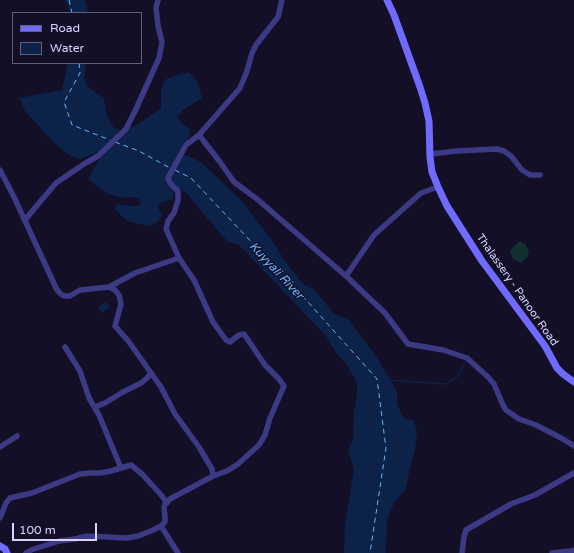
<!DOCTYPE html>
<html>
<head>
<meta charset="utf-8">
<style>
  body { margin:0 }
  #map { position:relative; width:574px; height:553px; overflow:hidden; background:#130f26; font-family:"Varela Round",sans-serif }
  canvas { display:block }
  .legend { position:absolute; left:12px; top:12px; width:130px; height:52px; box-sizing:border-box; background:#130f26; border:1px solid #625e7d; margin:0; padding:5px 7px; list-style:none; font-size:12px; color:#d9d4ff }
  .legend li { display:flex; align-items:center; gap:8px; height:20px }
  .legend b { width:20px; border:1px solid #625e7d }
  .scale { position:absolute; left:12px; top:523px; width:85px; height:18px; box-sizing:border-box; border:2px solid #d9d4ff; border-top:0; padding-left:5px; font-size:12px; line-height:14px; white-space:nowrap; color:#d9d4ff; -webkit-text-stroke:3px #130f26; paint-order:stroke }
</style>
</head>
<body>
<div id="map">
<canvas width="574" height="553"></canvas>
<ul class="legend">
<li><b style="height:5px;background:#6f6bff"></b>Road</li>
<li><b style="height:11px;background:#0c2248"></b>Water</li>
</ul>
<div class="scale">100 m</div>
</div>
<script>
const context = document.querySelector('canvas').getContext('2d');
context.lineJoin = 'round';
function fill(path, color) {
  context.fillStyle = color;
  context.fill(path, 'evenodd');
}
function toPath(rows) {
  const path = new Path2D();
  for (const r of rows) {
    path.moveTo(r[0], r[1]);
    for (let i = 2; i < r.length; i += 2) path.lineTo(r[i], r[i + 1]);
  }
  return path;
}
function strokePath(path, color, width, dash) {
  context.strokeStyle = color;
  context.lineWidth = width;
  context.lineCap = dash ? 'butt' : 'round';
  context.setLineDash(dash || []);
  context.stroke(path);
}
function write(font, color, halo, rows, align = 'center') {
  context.font = font + ' "Varela Round",sans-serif';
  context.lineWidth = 3;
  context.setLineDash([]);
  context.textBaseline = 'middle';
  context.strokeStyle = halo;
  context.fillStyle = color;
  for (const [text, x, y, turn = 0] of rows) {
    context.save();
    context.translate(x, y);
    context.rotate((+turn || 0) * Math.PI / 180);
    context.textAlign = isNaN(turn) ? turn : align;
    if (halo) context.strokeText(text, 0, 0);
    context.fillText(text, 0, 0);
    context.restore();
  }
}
fill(toPath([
  [520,241,526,245,529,252,527,257,521,263,513,259,510,251,514,246]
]), '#12302f');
fill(toPath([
  [65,0,85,0,88,13,70,13,68,7],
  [68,63,86,63,84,77,87,86,104,98,107,117,114,128,125,131,143,121,161,108,161,88,166,79,177,75,189,72,197,81,202,98,183,110,177,117,185,126,191,130,189,138,182,146,166,178,174,191,173,199,160,203,158,207,162,216,158,222,150,226,138,224,128,221,115,210,117,204,130,206,141,205,139,198,132,197,121,198,111,195,99,188,88,179,102,155,97,152,81,159,70,156,52,141,25,111,19,98,62,90],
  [183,154,188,156,201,162,240,199,269,236,285,261,303,284,315,290,334,314,349,320,378,359,397,392,397,404,402,415,406,419,414,421,417,432,415,449,405,490,394,503,387,521,386,553,344,553,345,524,354,469,348,451,353,439,354,410,357,394,357,383,345,362,337,354,326,336,239,245,228,242,195,204,187,193,180,190,170,180,170,178],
  [106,302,110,307,102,313,98,307]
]), '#0c2248');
strokePath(toPath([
  [388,380,446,384,458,376,466,360]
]), '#0c2248', 1.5);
strokePath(toPath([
  [69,0,72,13],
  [79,63,80,73,64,102,72,125,110,140],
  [115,142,139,151,170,168],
  [175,170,191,178,308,302,377,379,386,448,370,553]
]), '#62b6ff', 1, [5, 4]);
strokePath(toPath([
  [199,135,220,162,234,182,257,199,346,276,385,313,408,344,443,350,467,358,488,377,494,384,503,405,506,410,519,419,536,425,563,439,574,446],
  [430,154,457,151,497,149,504,151,511,156,522,170,530,175,540,175],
  [0,170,14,197,57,290,61,294,64,296,70,296,80,290,109,287,115,290,119,295,121,304,115,326,129,342,161,387,175,414,199,447,212,469,213,476,170,499,165,504,164,507,165,517,165,522,161,526,151,531,138,536,127,538,87,536,75,539,59,541,31,550,26,553],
  [25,220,34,209,56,183,84,164,98,156,126,129,136,109,159,58,162,42,158,26,156,8,158,0],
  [346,276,374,235,421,193,438,187],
  [109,287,135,273,179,258],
  [65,347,80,371,89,398,99,415,121,468],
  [95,407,105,403,123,392,141,383,147,378,151,373],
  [0,447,17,436],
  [213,476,227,471,238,464,259,445,265,435,270,418,284,386,279,379,265,365,244,334,239,335,230,342,226,340,213,322,194,280,179,258,166,229,168,221,174,213,178,200,178,191,170,183,168,178,186,145,199,135,240,88,247,71,252,53,256,45,278,17,282,0],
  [0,518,6,503,10,498,32,493,80,474,91,473,100,473,111,471,131,465,142,474,162,496,167,503],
  [161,526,178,553],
  [462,553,464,537,466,530,511,504,535,495,574,473],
  [552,553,571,551,574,550]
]), '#3d3a85', 5.5);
strokePath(toPath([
  [387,0,394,15,420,87,425,103,429,121,430,157,432,172,438,187,447,206,482,261,545,346,557,368,563,374,574,382],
  [0,546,5,549,7,553]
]), '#6f6bff', 7);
write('11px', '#d9d4ff', '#130f26', [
  ["Thalassery - Panoor Road",517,290,55]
]);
write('italic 12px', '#62b6ff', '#130f26', [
  ["Kuyyali River",276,271,47]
]);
</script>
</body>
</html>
